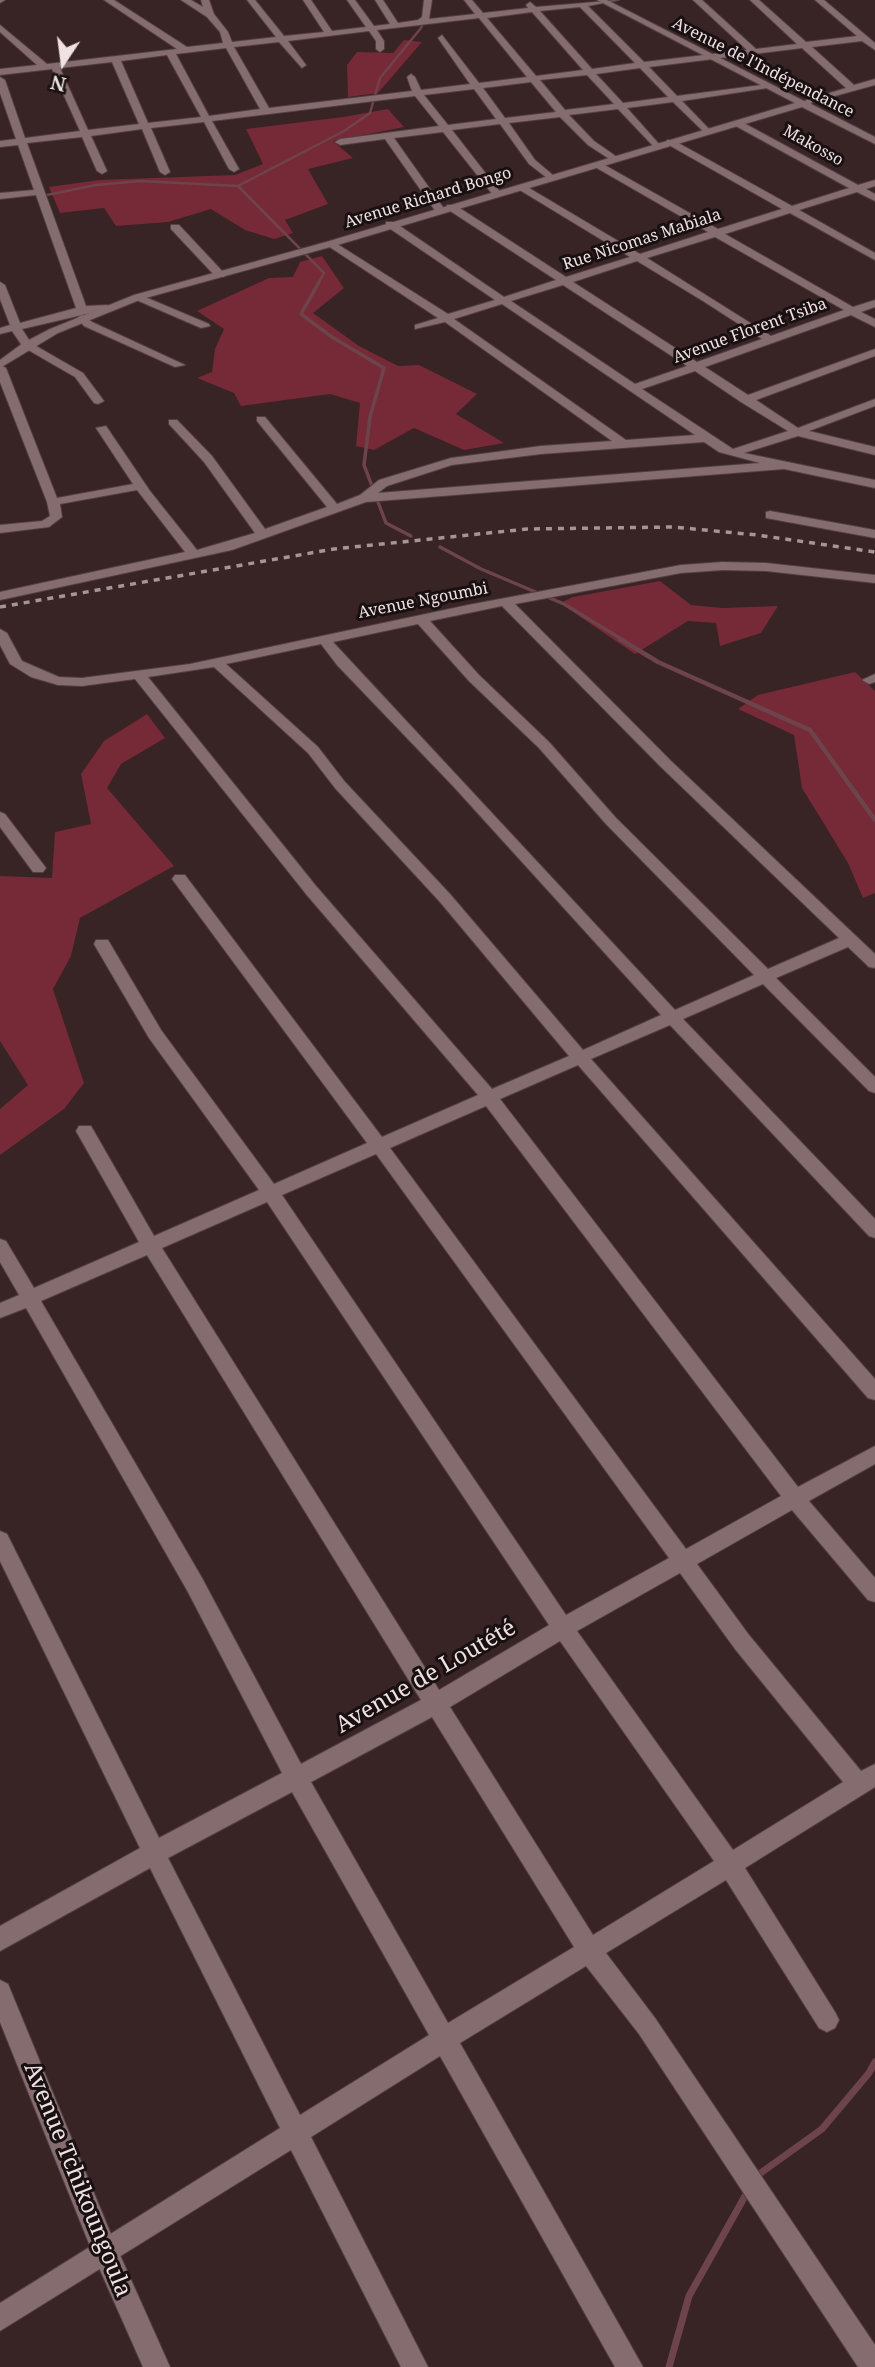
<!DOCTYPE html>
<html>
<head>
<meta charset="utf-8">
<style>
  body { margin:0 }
  #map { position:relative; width:875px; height:2367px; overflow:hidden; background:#382325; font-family:"Noto Serif",serif }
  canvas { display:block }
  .north { position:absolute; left:28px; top:28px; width:70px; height:70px; -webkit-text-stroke:5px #191011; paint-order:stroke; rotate:193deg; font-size:19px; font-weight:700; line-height:28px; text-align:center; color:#f0e1e2 }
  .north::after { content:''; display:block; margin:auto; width:24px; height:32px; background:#f0e1e2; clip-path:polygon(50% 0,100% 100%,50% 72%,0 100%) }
</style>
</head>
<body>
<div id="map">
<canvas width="875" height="2367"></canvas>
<div class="north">N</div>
</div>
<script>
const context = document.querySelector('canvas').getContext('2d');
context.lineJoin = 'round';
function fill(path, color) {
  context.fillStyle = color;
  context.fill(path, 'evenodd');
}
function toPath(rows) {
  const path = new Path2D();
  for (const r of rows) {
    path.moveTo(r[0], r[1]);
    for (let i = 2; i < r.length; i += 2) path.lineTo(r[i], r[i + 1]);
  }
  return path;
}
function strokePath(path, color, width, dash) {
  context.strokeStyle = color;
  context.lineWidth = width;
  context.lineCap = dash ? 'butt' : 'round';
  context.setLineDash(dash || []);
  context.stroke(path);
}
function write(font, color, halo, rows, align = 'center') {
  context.font = font + ' "Noto Serif",serif';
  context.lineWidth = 6;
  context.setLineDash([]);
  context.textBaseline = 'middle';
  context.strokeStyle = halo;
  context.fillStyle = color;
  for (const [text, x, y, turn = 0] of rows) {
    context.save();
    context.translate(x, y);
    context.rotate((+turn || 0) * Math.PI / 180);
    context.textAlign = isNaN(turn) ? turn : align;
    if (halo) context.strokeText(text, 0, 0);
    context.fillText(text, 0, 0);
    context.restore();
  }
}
fill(toPath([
  [404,40,422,42,378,93,348,97,347,65,357,52,393,53],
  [388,109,404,127,333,141,353,158,308,169,328,204,285,220,293,233,274,239,245,230,211,209,168,222,116,226,104,208,60,213,49,187,99,180,235,175,263,164,246,129,343,117],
  [322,256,344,288,313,313,359,346,398,366,419,365,477,394,456,414,504,443,464,450,414,428,374,450,356,446,360,403,330,394,241,406,234,393,197,378,212,372,215,349,224,329,197,311,269,278,293,277,300,262],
  [660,581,691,605,722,608,778,606,761,633,720,646,716,623,688,621,635,654,560,603,573,597],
  [855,672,875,691,875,893,863,898,848,863,802,788,794,735,738,709,758,695],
  [147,714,165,738,121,764,107,788,174,866,80,918,71,956,53,989,84,1083,64,1109,0,1155,0,1109,28,1085,0,1041,0,876,52,878,55,832,91,824,81,774,104,741]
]), '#762937');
strokePath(toPath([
  [47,195,96,185,140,181,238,186],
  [318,284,324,273,238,186,344,131,370,113,380,78,421,28,424,20]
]), '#6e444c', 2.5);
strokePath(toPath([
  [319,282,301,314,332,337,384,368,370,417,364,465,386,523,411,536],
  [440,547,481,569,564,604,623,640]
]), '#6e444c', 3.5);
strokePath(toPath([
  [620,639,658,662,810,730,875,820]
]), '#6e444c', 4.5);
strokePath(toPath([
  [755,2177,822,2129,869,2073,875,2062],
  [669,2367,689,2296,749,2189]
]), '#6e444c', 7);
const minor = toPath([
  [0,0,5,0,0,3,0,0],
  [104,0,114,0,187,47,223,43,220,32,207,17,181,0,191,0,203,7,201,0,209,0,214,14,228,32,232,42,276,37,247,0,255,0,284,36,324,32,303,0,311,0,332,31,366,27,347,0,355,0,374,26,390,24,375,0,383,0,398,23,418,20,422,17,424,0,432,0,429,19,475,14,464,0,472,0,483,13,528,8,526,5,530,2,536,7,619,0,588,6,644,62,747,50,693,0,702,0,756,49,797,44,750,0,759,0,806,42,857,36,815,0,824,0,875,43,875,50,862,41,812,47,854,85,875,79,875,85,806,104,806,100,846,88,802,48,649,67,677,96,769,84,774,87,682,101,709,129,709,133,706,134,673,102,627,108,659,144,661,146,656,149,618,109,569,115,594,141,617,157,617,161,614,162,588,145,560,117,509,123,535,160,554,176,554,180,551,181,529,164,500,124,452,130,501,193,496,196,493,195,443,132,394,138,445,210,440,213,436,212,385,139,340,145,335,142,340,139,439,126,415,96,212,121,239,169,234,172,229,169,204,122,151,128,170,172,165,175,160,172,142,129,91,136,107,171,102,174,97,171,82,137,27,143,86,306,107,305,112,308,22,329,31,343,83,373,104,401,98,404,94,403,75,377,23,347,12,331,0,334,0,328,10,325,0,299,0,282,5,285,20,323,76,308,36,195,0,199,0,193,34,190,18,145,0,147,0,141,16,139,0,93,0,77,5,80,25,138,80,131,52,69,0,75,0,69,37,65,0,32,0,25,47,64,177,49,104,0],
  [580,7,635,63,592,69,540,11,580,7],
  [532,12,583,70,536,76,487,18,532,12],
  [479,18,527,77,479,83,442,35,438,38,470,84,421,90,415,77,411,74,407,77,412,91,269,108,234,47,279,42,302,68,306,65,288,41,369,31,376,41,376,49,380,52,384,49,384,41,377,30,479,18],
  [226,48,260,109,209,116,176,54,226,48],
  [167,55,201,117,148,123,121,61,167,55],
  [112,62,139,124,88,130,60,68,112,62],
  [640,68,668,97,623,103,596,74,640,68],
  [587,75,614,104,565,110,540,80,587,75],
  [531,82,556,112,505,118,483,88,531,82],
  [474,89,496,119,448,125,424,95,474,89],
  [734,121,740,121,858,185,875,180,875,186,866,189,875,194,875,201,857,192,799,210,875,253,875,260,790,213,725,234,853,307,875,300,875,307,861,312,875,319,875,327,851,315,705,367,748,395,875,349,875,356,756,400,798,428,875,399,875,406,809,431,875,447,875,455,798,436,744,453,875,480,875,488,784,469,366,502,232,550,0,600,0,592,185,552,137,490,60,504,62,517,49,527,0,533,0,525,42,521,50,516,47,502,0,382,0,365,6,368,57,498,133,484,96,428,106,426,150,491,197,550,255,533,204,462,169,424,169,420,177,420,212,456,265,529,327,507,257,421,257,417,265,417,337,504,360,495,379,480,451,458,541,446,612,441,445,322,415,329,415,325,438,318,325,244,334,242,448,314,495,300,386,226,386,222,394,222,504,297,556,280,447,209,447,205,455,205,566,277,630,257,518,189,518,185,524,185,640,254,708,232,595,167,595,163,601,163,718,229,782,209,667,144,667,140,673,140,792,206,849,188,734,125,734,121],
  [715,237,844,310,771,336,647,258,715,237],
  [637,261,703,301,762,339,697,362,573,282,637,261],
  [563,285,687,366,635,384,511,301,563,285],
  [502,304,695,435,626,440,454,319,502,304],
  [695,371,741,402,788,431,733,449,642,389,695,371],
  [704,442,719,452,760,463,378,493,387,486,452,465,541,454,704,442],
  [171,225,179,225,224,273,224,277,216,277,171,229,171,225],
  [138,294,209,324,210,326,201,328,134,299,133,297,138,294],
  [82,315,92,322,185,365,175,367,84,326,77,318,82,315],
  [770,511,875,530,875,538,766,518,766,512,770,511],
  [723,562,766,563,875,575,875,583,766,571,723,570,681,573,515,604,671,761,875,954,875,968,869,967,848,947,776,978,875,1077,875,1093,869,1091,763,984,683,1019,875,1219,875,1238,869,1236,670,1025,591,1059,875,1379,875,1400,868,1398,578,1065,500,1099,798,1487,875,1446,875,1464,809,1501,875,1578,875,1602,868,1600,792,1510,697,1564,749,1635,861,1771,875,1764,875,1787,745,1868,835,2012,839,2020,835,2028,827,2032,819,2028,726,1880,606,1953,655,2018,875,2345,875,2367,858,2367,639,2034,586,1966,460,2043,643,2367,615,2367,440,2056,311,2137,428,2367,401,2367,291,2150,0,2331,0,2303,280,2128,150,1868,0,1951,0,1926,140,1848,0,1561,0,1531,7,1534,159,1838,282,1773,188,1592,26,1308,0,1318,0,1303,19,1295,0,1262,0,1239,6,1241,34,1288,139,1242,76,1131,79,1126,91,1126,154,1236,259,1190,149,1038,94,944,96,940,108,940,161,1030,274,1184,367,1143,175,883,172,879,175,875,185,875,382,1137,478,1095,306,894,135,679,82,686,58,685,31,677,10,664,0,645,0,629,7,633,22,661,59,677,82,678,190,664,468,605,681,565,723,562],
  [502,606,661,767,839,938,768,969,616,818,549,742,479,675,430,621,502,606],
  [418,624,469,681,539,748,606,824,754,975,675,1010,333,642,418,624],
  [321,644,337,665,453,786,661,1015,583,1050,450,894,345,782,318,747,226,664,321,644],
  [214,667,308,753,335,788,440,902,569,1056,492,1089,316,886,148,677,214,667],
  [486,1106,781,1496,686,1549,390,1148,486,1106],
  [376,1154,669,1558,566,1615,282,1195,376,1154],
  [267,1202,549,1625,439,1690,162,1248,267,1202],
  [147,1255,421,1700,301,1764,202,1578,41,1301,147,1255],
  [680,1573,735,1649,843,1782,733,1850,577,1631,680,1573],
  [560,1641,714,1861,593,1935,450,1707,560,1641],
  [432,1717,574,1947,448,2023,311,1782,432,1717],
  [292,1792,429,2035,300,2115,168,1858,292,1792],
  [875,674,875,682,869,684,862,680,875,674],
  [0,812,5,814,43,864,46,868,43,872,33,872,0,827,0,812]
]);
const tertiary = toPath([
  [597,0,607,0,804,101,812,100,811,104,875,137,875,144,802,107,334,246,142,299,58,333,0,368,0,360,23,343,50,329,134,295,326,242,795,103,597,0],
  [0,1980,8,1984,115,2244,170,2367,143,2367,96,2261,0,2022,0,1980]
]);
strokePath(minor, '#513f42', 2);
strokePath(tertiary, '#513f42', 2);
fill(minor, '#856c6e');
fill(tertiary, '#856c6e');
strokePath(toPath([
  [0,607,334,549,527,529,673,527,757,535,875,552]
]), '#a69596', 3.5, [6, 6]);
write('16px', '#f0e1e2', '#191011', [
  ["Avenue de l'Indépendance",763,68,27],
  ["Makosso",813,146,29],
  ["Avenue Richard Bongo",428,198,-17],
  ["Rue Nicomas Mabiala",642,240,-18],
  ["Avenue Florent Tsiba",750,331,-20],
  ["Avenue Ngoumbi",423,601,-11]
]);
write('23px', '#f0e1e2', '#191011', [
  ["Avenue de Loutété",426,1677,-30],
  ["Avenue Tchikoungoula",77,2180,68]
]);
</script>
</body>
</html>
